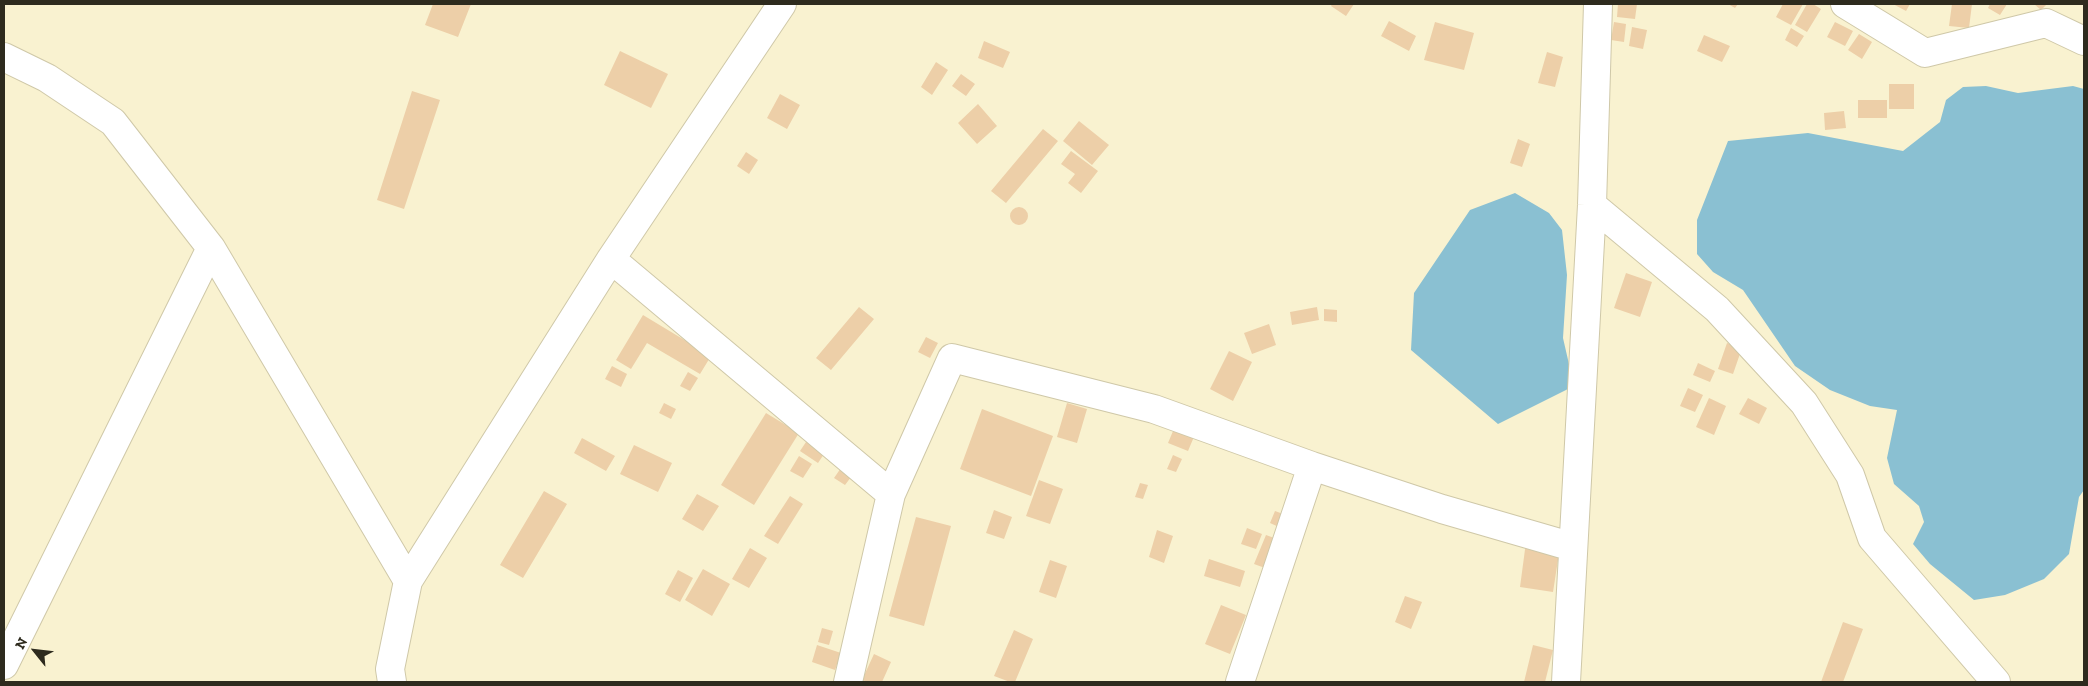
<!DOCTYPE html>
<html>
<head>
<meta charset="utf-8">
<style>
  body { margin:0 }
  #map { position:relative; width:2088px; height:686px; overflow:hidden; background:#f9f2d0; font-family:"Zilla Slab",serif }
  canvas { display:block }
  .frame { position:absolute; inset:0; border:5px solid #2e2b1e; pointer-events:none }
  .north { position:absolute; left:10px; top:626px; width:50px; height:50px; -webkit-text-stroke:4px #fff; paint-order:stroke; rotate:299deg; font-size:14px; font-weight:700; line-height:20px; text-align:center; color:#2e2b1e }
  .north::after { content:''; display:block; margin:auto; width:18px; height:22px; background:#2e2b1e; clip-path:polygon(50% 0,100% 100%,50% 72%,0 100%) }
</style>
</head>
<body>
<div id="map">
<canvas width="2088" height="686"></canvas>
<div class="frame"></div>
<div class="north">N</div>
</div>
<script>
const context = document.querySelector('canvas').getContext('2d');
context.lineJoin = 'round';
function fill(path, color) {
  context.fillStyle = color;
  context.fill(path, 'evenodd');
}
function toPath(rows) {
  const path = new Path2D();
  for (const r of rows) {
    if (r.length === 3) {
      path.moveTo(r[0] + r[2], r[1]);
      path.arc(r[0], r[1], r[2], 0, 2 * Math.PI);
      continue;
    }
    path.moveTo(r[0], r[1]);
    for (let i = 2; i < r.length; i += 2) path.lineTo(r[i], r[i + 1]);
  }
  return path;
}
function strokePath(path, color, width, dash) {
  context.strokeStyle = color;
  context.lineWidth = width;
  context.lineCap = dash ? 'butt' : 'round';
  context.setLineDash(dash || []);
  context.stroke(path);
}
fill(toPath([
  [1986,86,2018,93,2073,86,2084,89,2084,490,2079,497,2069,554,2044,579,2005,595,1974,600,1930,564,1913,544,1924,522,1919,506,1894,484,1887,458,1897,410,1870,406,1830,390,1795,366,1743,290,1713,272,1697,254,1697,220,1728,141,1808,133,1903,151,1940,122,1946,100,1963,87],
  [1515,193,1549,213,1562,230,1567,275,1563,338,1574,386,1498,424,1411,350,1414,293,1470,210]
]), '#8ac0d2');
fill(toPath([
  [433,4,471,4,458,37,425,25],
  [1332,4,1354,4,1346,16,1331,6],
  [1618,4,1637,4,1635,19,1617,17],
  [1728,4,1738,4,1735,8],
  [1783,4,1803,4,1791,25,1776,17],
  [1807,4,1813,4,1821,9,1807,32,1795,25],
  [1893,4,1910,4,1906,11],
  [1952,4,1972,4,1969,28,1949,26],
  [1990,4,2007,4,2000,15,1988,8],
  [2034,4,2047,4,2041,10],
  [1389,21,1416,36,1409,51,1381,36],
  [1435,22,1474,33,1464,70,1424,60],
  [1614,22,1626,24,1624,42,1611,40],
  [1835,22,1853,31,1845,46,1827,37],
  [1632,27,1647,30,1643,49,1629,46],
  [1791,28,1804,36,1797,47,1785,40],
  [1859,34,1872,42,1862,59,1848,50],
  [1704,35,1730,46,1722,62,1697,51],
  [984,41,1010,52,1003,68,978,58],
  [620,51,668,74,651,108,604,85],
  [1547,52,1563,57,1555,87,1538,83],
  [936,62,948,70,932,95,921,87],
  [961,74,975,84,966,96,952,86],
  [1889,84,1914,84,1914,109,1889,109],
  [412,91,440,100,404,209,377,200],
  [780,94,800,105,787,129,767,118],
  [1858,100,1887,100,1887,118,1858,118],
  [978,104,997,126,977,144,958,123],
  [1844,111,1846,128,1825,130,1824,113],
  [1079,121,1109,145,1092,165,1063,141],
  [1043,129,1058,141,1006,203,991,191],
  [1518,139,1530,144,1522,167,1510,163],
  [1071,151,1098,171,1081,193,1068,183,1075,174,1061,164],
  [746,152,758,160,749,174,737,166],
  [1019,216,9],
  [1626,273,1652,282,1640,317,1614,308],
  [859,307,874,319,831,370,816,358],
  [1317,307,1319,320,1292,325,1290,312],
  [1324,309,1337,310,1337,322,1324,321],
  [643,315,711,356,700,374,647,343,631,369,616,360],
  [1269,324,1276,345,1252,354,1244,333],
  [926,337,938,343,930,358,918,352],
  [1727,343,1742,348,1733,374,1718,369],
  [1229,351,1252,362,1233,401,1210,389],
  [1698,363,1715,371,1710,382,1693,375],
  [612,366,627,374,621,387,605,379],
  [688,372,698,378,690,391,680,386],
  [1688,388,1703,395,1695,412,1680,406],
  [1709,398,1726,406,1714,435,1696,427],
  [1748,398,1767,408,1759,424,1739,414],
  [664,403,676,409,671,419,659,413],
  [1067,403,1087,409,1077,443,1057,437],
  [982,409,1053,436,1031,496,960,469],
  [766,413,799,433,754,505,721,485],
  [1176,424,1196,432,1188,451,1168,443],
  [582,438,615,456,606,471,574,453],
  [808,439,826,451,818,463,800,451],
  [634,445,672,463,658,492,620,474],
  [1173,455,1182,459,1176,472,1167,469],
  [799,456,812,464,803,478,790,471],
  [843,465,854,473,845,485,834,478],
  [1039,480,1063,489,1050,524,1026,516],
  [1140,483,1148,485,1143,499,1135,497],
  [544,491,567,504,523,578,500,565],
  [697,494,719,506,703,531,682,519],
  [790,496,803,504,778,544,764,536],
  [994,510,1012,517,1004,539,986,533],
  [1275,511,1286,515,1281,528,1270,523],
  [916,517,951,526,924,626,889,616],
  [1247,528,1262,534,1256,549,1241,544],
  [1157,530,1173,536,1164,563,1149,557],
  [1266,535,1277,539,1265,568,1254,564],
  [1526,542,1560,547,1553,592,1520,587],
  [750,548,767,558,749,588,732,579],
  [1209,559,1245,571,1240,587,1204,576],
  [1050,560,1067,566,1056,598,1039,592],
  [703,569,730,584,712,616,685,600],
  [678,570,693,578,680,602,665,594],
  [1405,596,1422,602,1411,629,1395,622],
  [1221,605,1246,615,1230,654,1205,644],
  [1843,622,1863,629,1843,682,1821,682],
  [822,628,833,631,829,645,818,642],
  [1014,630,1033,639,1015,682,1010,682,994,676],
  [817,645,841,653,835,670,812,662],
  [1533,645,1553,650,1545,682,1524,682],
  [874,654,891,662,882,682,868,682,862,680]
]), '#edcfa8');
const minor = toPath([
  [1845,4,1925,53,2046,23,2084,41],
  [4,57,47,78,113,122,211,248,408,581],
  [1592,205,1717,309,1804,403,1850,475,1872,538,1996,682],
  [611,259,891,494],
  [4,665,211,248],
  [392,682,390,669,408,581,611,259,782,4],
  [848,682,891,494,952,358,1154,409,1312,466,1442,509,1573,547],
  [1240,682,1312,466],
  [1566,682,1592,205,1598,4]
]);
strokePath(minor, '#cfc8a8', 30);
strokePath(minor, '#fff', 28);
</script>
</body>
</html>
